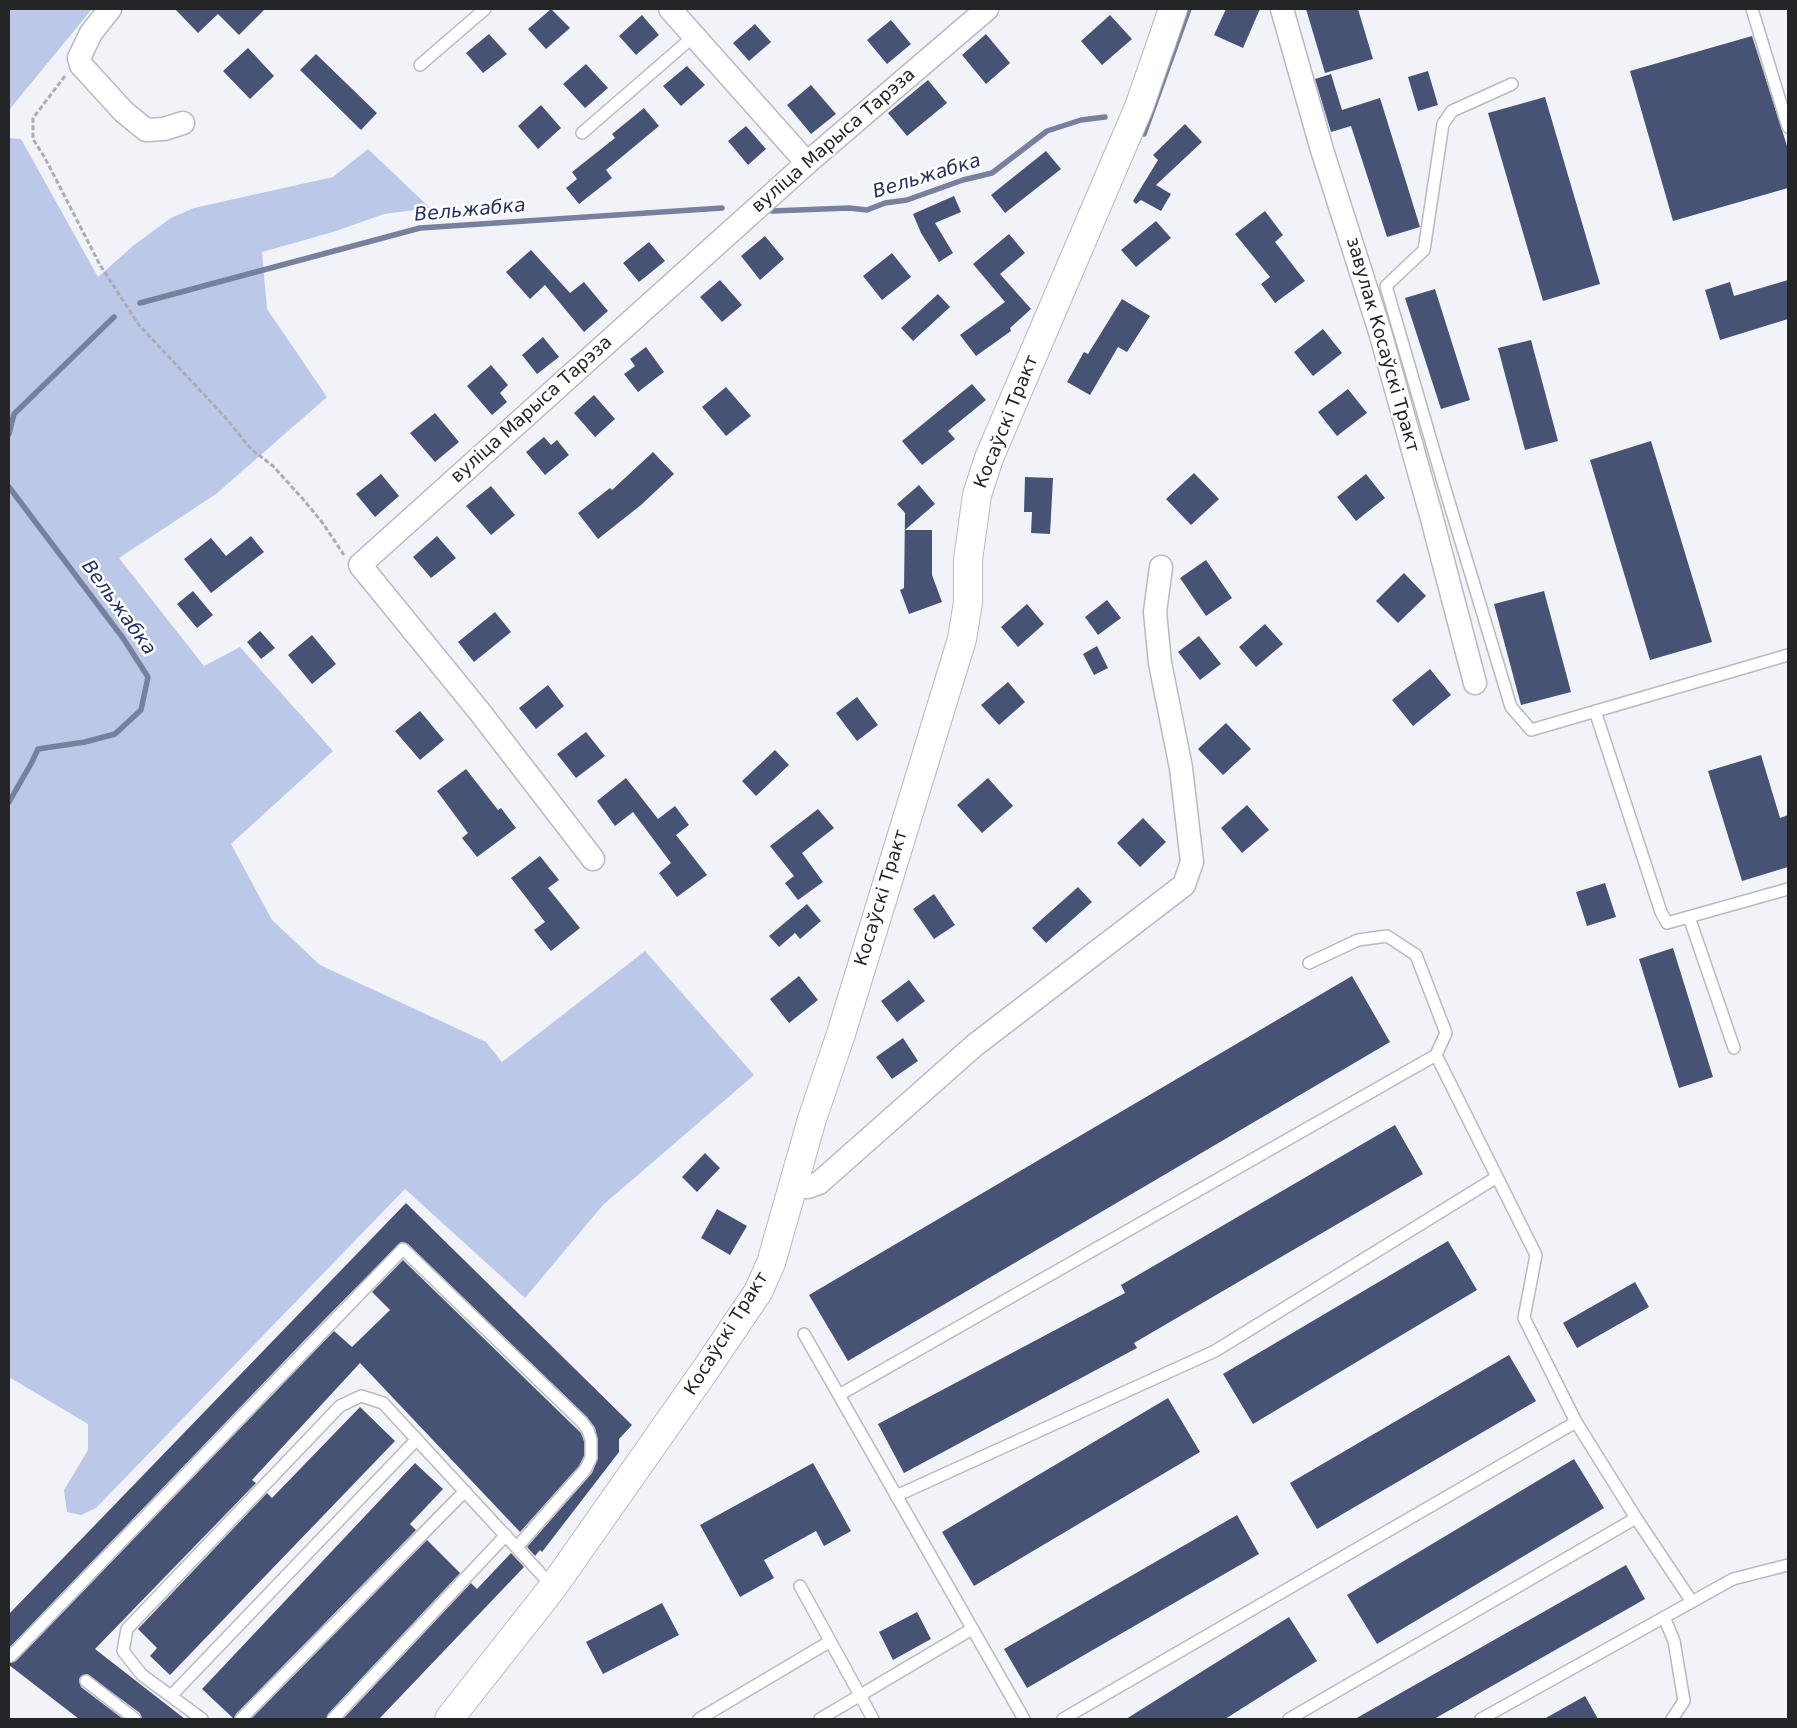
<!DOCTYPE html>
<html>
<head>
<meta charset="utf-8">
<style>
  body { margin:0 }
  #map { position:relative; width:1797px; height:1728px; overflow:hidden; background:#f1f3f8; font-family:"DejaVu Sans",sans-serif }
  canvas { display:block }
  .frame { position:absolute; inset:0; border:10px solid #242527; pointer-events:none }
</style>
</head>
<body>
<div id="map">
<canvas width="1797" height="1728"></canvas>
<div class="frame"></div>
</div>
<script>
const context = document.querySelector('canvas').getContext('2d');
context.lineJoin = 'round';
function fill(path, color) {
  context.fillStyle = color;
  context.fill(path, 'evenodd');
}
function toPath(rows) {
  const path = new Path2D();
  for (const r of rows) {
    path.moveTo(r[0], r[1]);
    for (let i = 2; i < r.length; i += 2) path.lineTo(r[i], r[i + 1]);
  }
  return path;
}
function strokePath(path, color, width, dash) {
  context.strokeStyle = color;
  context.lineWidth = width;
  context.lineCap = dash ? 'butt' : 'round';
  context.setLineDash(dash || []);
  context.stroke(path);
}
function write(font, color, halo, rows, align = 'center') {
  context.font = font + ' "DejaVu Sans",sans-serif';
  context.lineWidth = 5;
  context.setLineDash([]);
  context.textBaseline = 'middle';
  context.strokeStyle = halo;
  context.fillStyle = color;
  for (const [text, x, y, turn = 0] of rows) {
    context.save();
    context.translate(x, y);
    context.rotate((+turn || 0) * Math.PI / 180);
    context.textAlign = isNaN(turn) ? turn : align;
    if (halo) context.strokeText(text, 0, 0);
    context.fillText(text, 0, 0);
    context.restore();
  }
}
fill(toPath([
  [9,9,92,9,9,110],
  [9,138,21,139,98,277,134,245,171,218,194,208,333,177,368,149,430,208,384,214,333,232,262,252,267,309,327,397,216,494,119,558,204,666,240,647,333,751,231,844,272,920,320,965,486,1042,502,1062,645,951,754,1075,603,1205,525,1298,405,1189,96,1508,81,1515,67,1512,64,1490,88,1450,88,1424,9,1377]
]), '#bcc8e8');
strokePath(toPath([
  [1144,134,1189,9],
  [772,211,849,208,867,210,885,203,907,200,963,180,992,173,1047,131,1081,120,1105,117],
  [140,303,420,228,722,208],
  [9,434,14,414,114,317],
  [9,487,123,638,148,677,141,710,115,734,85,742,38,749,32,762,9,802]
]), '#77819d', 5.5);
fill(toPath([
  [175,9,265,9,239,35,218,14,198,33],
  [551,9,570,28,546,49,528,29],
  [1226,9,1260,9,1243,48,1214,35],
  [1306,9,1358,9,1373,59,1325,73],
  [642,15,659,35,636,55,619,36],
  [1110,15,1132,39,1102,65,1081,41],
  [891,20,911,44,887,64,867,40],
  [755,24,771,42,749,61,733,43],
  [489,34,507,54,483,73,466,53],
  [986,34,1010,63,986,84,962,55],
  [1752,36,1788,149,1788,188,1673,221,1630,71],
  [248,48,274,76,250,99,223,71],
  [316,54,377,113,361,130,300,70],
  [586,64,608,88,585,108,563,84],
  [687,66,705,85,681,106,663,86],
  [1428,71,1438,105,1418,111,1408,77],
  [1331,74,1342,110,1380,98,1420,227,1387,237,1351,126,1331,132,1315,79],
  [928,80,947,103,907,136,888,113],
  [811,85,836,114,811,134,787,105],
  [1545,97,1600,284,1543,301,1488,113],
  [541,105,561,128,538,149,518,126],
  [644,108,659,126,606,170,612,178,579,204,566,188,577,179,572,172,615,138,612,134],
  [1185,124,1202,142,1156,185,1171,194,1161,211,1141,200,1136,204,1133,201,1158,160,1153,155],
  [746,126,766,149,748,165,728,141],
  [1046,151,1061,169,1005,213,991,195],
  [954,196,961,212,935,223,953,253,939,262,921,233,913,214],
  [1265,211,1283,235,1275,242,1305,281,1275,303,1261,284,1270,277,1235,234],
  [1156,221,1171,238,1136,267,1121,250],
  [1009,234,1025,253,1000,274,1031,309,1010,328,1011,331,976,356,960,335,1005,302,973,264],
  [765,236,784,259,760,280,741,256],
  [649,242,665,261,639,282,623,263],
  [531,250,570,293,584,282,608,311,584,332,545,285,530,299,506,272],
  [892,253,911,277,882,300,863,276],
  [720,280,742,305,722,322,700,297],
  [1788,280,1788,319,1720,340,1705,290,1730,282,1734,296],
  [1435,289,1470,400,1441,409,1405,298],
  [938,294,950,307,913,341,901,328],
  [1122,299,1150,316,1127,352,1118,347,1090,395,1067,382,1084,352,1088,354],
  [1323,329,1342,353,1313,376,1294,352],
  [543,337,559,357,537,374,522,355],
  [1531,340,1558,441,1525,450,1498,348],
  [646,347,664,372,638,392,624,374,635,366,630,359],
  [491,365,508,385,500,393,507,402,492,415,467,386],
  [972,384,986,400,948,431,955,439,922,465,902,441],
  [726,387,751,416,726,436,702,407],
  [1348,389,1367,413,1337,436,1318,412],
  [594,395,615,419,595,437,574,413],
  [435,413,459,442,435,462,410,433],
  [544,437,551,445,557,440,569,455,545,475,526,452],
  [1651,441,1712,642,1650,660,1590,460],
  [653,452,674,474,641,505,598,539,578,513,610,488,612,490],
  [1194,473,1219,499,1191,525,1166,499],
  [381,474,399,496,375,517,356,494],
  [1366,474,1385,498,1356,521,1337,497],
  [1025,477,1053,478,1050,534,1031,533,1032,512,1024,512],
  [919,485,935,504,905,530,932,530,932,575,942,602,909,614,900,590,904,588,905,513,897,504],
  [491,486,515,515,491,535,466,506],
  [251,536,264,552,211,593,184,559,211,538,226,556],
  [437,536,456,558,431,578,413,557],
  [1206,560,1232,598,1206,616,1180,578],
  [1404,573,1426,596,1398,623,1376,601],
  [193,591,213,615,197,628,177,604],
  [1544,591,1571,692,1521,705,1494,604],
  [1107,600,1121,618,1098,635,1085,617],
  [1027,604,1044,624,1018,647,1001,627],
  [495,612,511,632,474,662,458,642],
  [1265,624,1283,644,1256,667,1239,647],
  [260,631,275,648,261,659,247,642],
  [312,635,336,664,312,684,288,655],
  [1199,636,1221,664,1200,680,1178,652],
  [1097,646,1108,668,1094,675,1083,654],
  [1430,669,1451,695,1413,726,1392,700],
  [1008,682,1025,702,999,725,981,705],
  [548,685,564,706,536,729,519,708],
  [857,697,878,725,857,741,836,713],
  [420,711,444,740,420,760,395,731],
  [1226,723,1251,749,1223,775,1198,749],
  [586,732,605,756,576,778,557,754],
  [775,750,789,765,756,796,742,781],
  [1761,755,1780,818,1788,815,1788,867,1742,881,1708,771],
  [466,769,498,810,501,808,516,828,477,857,462,838,468,833,437,791],
  [626,778,658,819,675,806,689,825,676,835,707,875,677,897,659,873,671,863,633,812,615,826,597,801],
  [988,778,1013,806,982,833,957,805],
  [1247,805,1269,830,1242,853,1221,828],
  [818,809,834,828,802,853,823,882,798,900,785,883,794,876,770,846],
  [1143,818,1166,842,1140,867,1117,843],
  [540,856,559,880,548,888,580,928,551,951,534,930,545,922,511,878],
  [1605,883,1616,917,1587,926,1576,892],
  [1078,887,1092,902,1046,943,1032,928],
  [934,894,955,925,934,939,913,909],
  [807,904,821,921,800,939,795,933,779,947,769,936],
  [1673,948,1713,1077,1679,1088,1639,959],
  [799,976,818,1000,789,1023,770,999],
  [1352,976,1390,1042,848,1361,809,1295],
  [909,980,925,1001,897,1022,881,1001],
  [903,1038,918,1061,892,1079,876,1057],
  [1395,1125,1423,1174,1134,1343,1137,1348,904,1473,878,1424,1125,1293,1121,1285],
  [705,1153,720,1168,697,1192,682,1177],
  [406,1203,632,1425,619,1439,619,1452,542,1552,540,1550,535,1556,527,1547,592,1473,598,1458,598,1440,595,1428,587,1417,408,1244,401,1242,323,1321,9,1648,9,1614],
  [717,1209,747,1226,730,1255,701,1238],
  [1448,1241,1477,1290,1253,1424,1223,1374],
  [403,1260,581,1433,584,1441,584,1456,579,1466,520,1532,360,1363,252,1480,256,1483,95,1649,185,1719,142,1719,140,1713,87,1674,80,1677,79,1680,81,1687,123,1719,79,1719,9,1665,9,1663,16,1661,334,1331,352,1347,390,1310,372,1292],
  [1635,1282,1649,1307,1577,1348,1563,1323],
  [1509,1355,1536,1401,1317,1529,1290,1483],
  [1168,1398,1200,1452,974,1586,942,1532],
  [360,1407,395,1441,170,1675,150,1656,157,1648,138,1629,267,1493,272,1498],
  [1574,1459,1604,1508,1377,1644,1347,1595],
  [415,1463,443,1489,410,1524,416,1530,236,1714,234,1719,202,1689],
  [813,1463,851,1531,824,1546,816,1531,764,1560,774,1578,740,1597,700,1525],
  [1237,1515,1259,1554,1027,1688,1004,1649],
  [427,1540,460,1573,328,1714,326,1719,251,1719],
  [511,1553,524,1567,379,1719,343,1719,471,1583,477,1589],
  [1626,1565,1645,1599,1434,1719,1355,1719],
  [662,1603,679,1635,603,1674,586,1642],
  [917,1612,931,1639,893,1660,879,1632],
  [1289,1617,1317,1661,1225,1719,1126,1719],
  [1585,1696,1598,1719,1544,1719]
]), '#475375');
const service = toPath([
  [1752,9,1788,127],
  [420,65,485,9],
  [1512,84,1452,111,1443,124,1424,250,1386,286,1443,482,1511,707,1531,730,1788,655],
  [582,133,694,36],
  [1595,711,1661,912,1667,923,1788,889],
  [1689,917,1734,1048],
  [1309,963,1358,940,1387,936,1416,955,1446,1033,1436,1055,1536,1255,1524,1318,1576,1422,1636,1518,1692,1602],
  [804,1334,1024,1719],
  [839,1395,1436,1055],
  [896,1496,1215,1351,1497,1177],
  [800,1586,873,1719],
  [1664,1617,1674,1641,1684,1701,1672,1719],
  [11,1656,403,1249,582,1422,588,1430,591,1440,591,1458,585,1470,517,1547],
  [86,1681,135,1719],
  [171,1696,417,1439],
  [202,1719,142,1675,123,1651,127,1629,340,1406,361,1396,383,1403,553,1587],
  [241,1719,465,1491],
  [333,1719,506,1535],
  [699,1719,829,1642],
  [820,1719,972,1629],
  [1063,1719,1576,1422],
  [1289,1719,1636,1518],
  [1481,1719,1733,1579,1788,1565]
]);
const minor = toPath([
  [110,9,91,33,79,58,81,65,124,112,146,130,164,129,183,123],
  [670,9,807,163],
  [1282,9,1322,150,1380,332,1431,515,1475,683],
  [593,859,479,711,360,565,807,163,987,9],
  [793,1185,808,1187,819,1183,975,1045,1184,885,1192,862,1181,768,1160,663,1155,612,1161,567]
]);
const secondary = toPath([
  [449,1719,553,1587,706,1369,758,1292,771,1263,812,1119,841,1034,962,639,968,602,968,560,977,495,989,458,1139,107,1173,9]
]);
strokePath(service, '#b8babf', 14);
strokePath(minor, '#b8babf', 25);
strokePath(secondary, '#b8babf', 30);
strokePath(toPath([
  [65,76,33,118,33,139,45,158,100,265,139,325,224,416,251,449,273,466,302,498,322,522,344,555]
]), '#abadb1', 3, [5, 2.5]);
strokePath(service, '#fff', 11);
strokePath(minor, '#fff', 22);
strokePath(secondary, '#fff', 28);
write('18px', '#242527', '#fff', [
  ["вуліца Марыса Тарэза",834,141,-41],
  ["завулак Косаўскі Тракт",1382,345,74],
  ["вуліца Марыса Тарэза",532,410,-42],
  ["Косаўскі Тракт",1007,422,-68],
  ["Косаўскі Тракт",882,898,-73],
  ["Косаўскі Тракт",727,1334,-58]
]);
write('italic 19px', '#233162', '#fff', [
  ["Вельжабка",927,177,-17],
  ["Вельжабка",470,211,-5],
  ["Вельжабка",118,608,54]
]);
</script>
</body>
</html>
